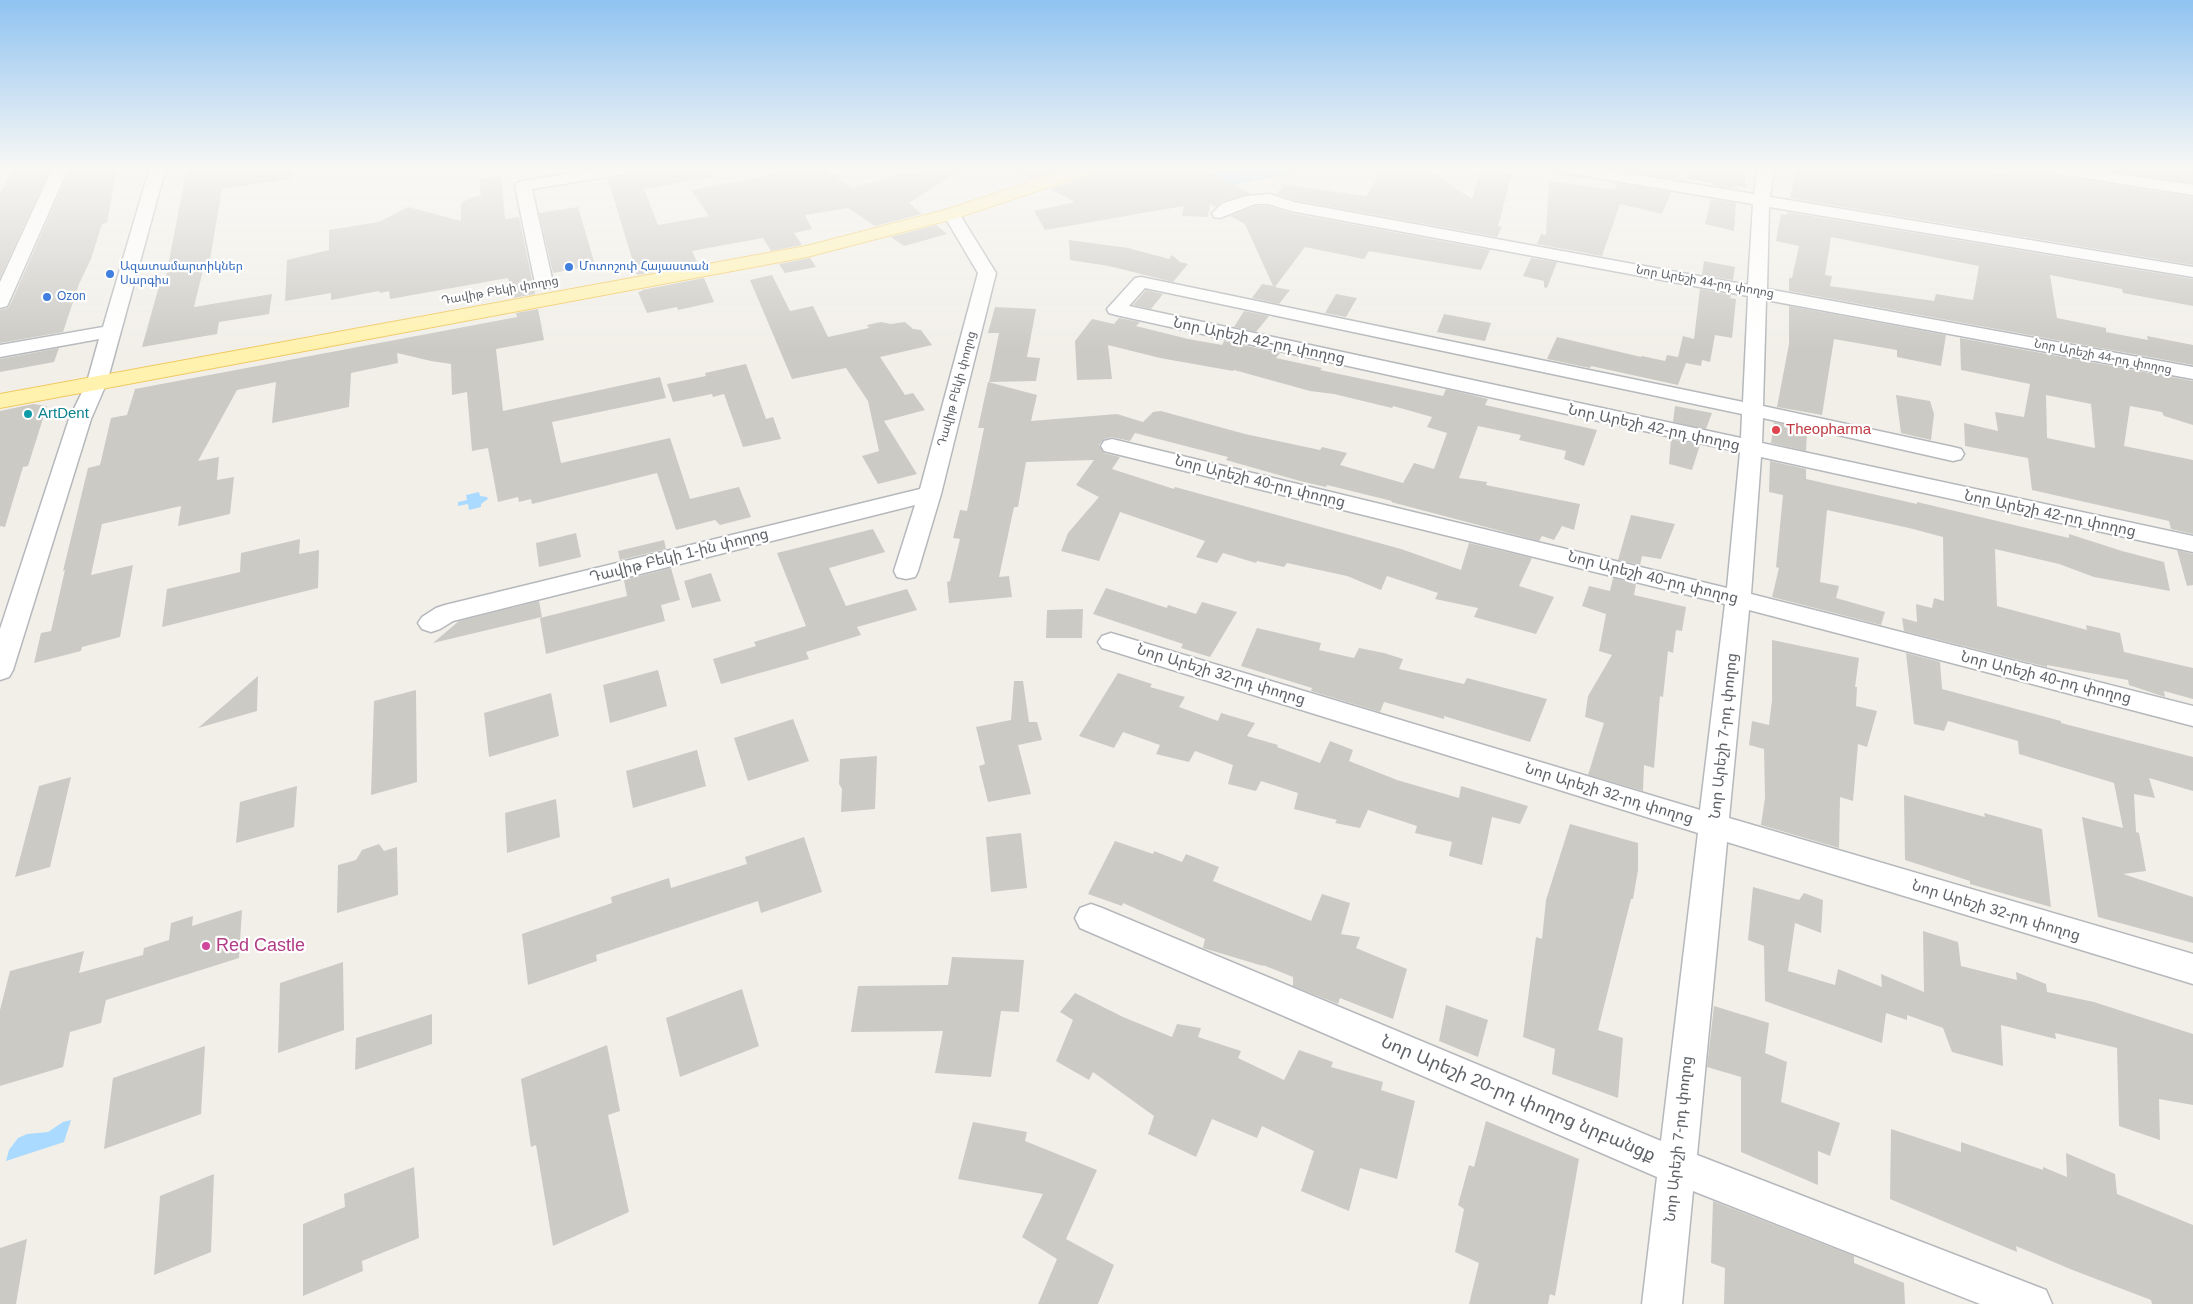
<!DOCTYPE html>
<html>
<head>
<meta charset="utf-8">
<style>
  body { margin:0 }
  canvas { display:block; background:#f1efe8 }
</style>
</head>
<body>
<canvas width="2193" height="1304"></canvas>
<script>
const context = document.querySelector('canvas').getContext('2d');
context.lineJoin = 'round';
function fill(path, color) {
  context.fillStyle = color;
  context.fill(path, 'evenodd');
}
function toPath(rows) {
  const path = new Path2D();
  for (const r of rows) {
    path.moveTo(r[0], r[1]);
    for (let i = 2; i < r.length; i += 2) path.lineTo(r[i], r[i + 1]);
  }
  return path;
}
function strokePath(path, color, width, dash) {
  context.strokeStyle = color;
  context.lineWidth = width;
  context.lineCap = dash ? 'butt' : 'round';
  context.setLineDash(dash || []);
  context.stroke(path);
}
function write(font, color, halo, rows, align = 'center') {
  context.font = font + ' Helvetica,"Noto Sans Armenian",sans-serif';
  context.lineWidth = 4.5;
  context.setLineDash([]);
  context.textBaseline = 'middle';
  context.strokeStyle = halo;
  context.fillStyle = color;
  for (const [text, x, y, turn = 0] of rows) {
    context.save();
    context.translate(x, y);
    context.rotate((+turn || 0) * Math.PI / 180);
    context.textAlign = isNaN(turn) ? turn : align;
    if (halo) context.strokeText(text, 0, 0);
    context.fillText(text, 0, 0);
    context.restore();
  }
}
fill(toPath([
  [479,492,480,496,487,497,488,499,481,504,481,507,469,510,468,504,458,506,458,502,467,500,466,495],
  [71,1120,64,1142,6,1161,9,1150,18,1138,27,1134,48,1132,63,1122]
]), '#aadaff');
fill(toPath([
  [1242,167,1297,167,1293,173,1178,196,1162,197,1152,195,1148,189,1152,183,1162,181,1178,180,1242,167]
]), '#aadaff');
fill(toPath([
  [15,167,51,167,0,278,0,193],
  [71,167,117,167,107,223,102,224,91,259,79,284,63,332,0,343,0,310,8,308,11,303],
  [187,167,290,167,290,179,222,189,209,265,204,266,194,307,272,294,269,314,219,322,217,334,142,347,159,286,164,287],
  [647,167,711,167,712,177,644,189,658,225,709,216,691,190,775,174,798,167,822,167,853,188,908,172,913,175,940,167,965,167,909,203,922,214,875,226,848,208,805,215,812,229,794,233,802,245,771,251,763,238,735,243,692,251,698,264,637,275,608,179,638,174,644,172],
  [1010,167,1069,167,1032,179],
  [1101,167,1215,167,1215,170,1204,174,1215,175,1251,194,1222,201,1216,207,1210,204,1208,217,1182,216,1184,206,1045,230,1034,211,1075,202,1050,189,1098,173],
  [1390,167,1424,167,1472,199,1481,169,1512,174,1498,226,1502,227,1497,237,1294,200,1276,194,1284,185,1366,196,1384,168],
  [1621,167,1682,167,1676,179,1620,170],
  [1687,167,1745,167,1746,188,1737,186,1737,189,1712,185,1713,183,1687,179],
  [1797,167,1961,167,2010,175,2011,167,2035,167,2038,172,2045,174,2193,197,2193,265,1790,198],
  [2087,167,2193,167,2193,183],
  [501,176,505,219,519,217,535,294,513,298,508,278,390,299,389,291,380,293,379,291,331,300,331,293,285,301,287,260,329,250,329,230,379,222,408,207,461,221,461,203,470,198,481,196,479,179],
  [1549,181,1615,190,1617,183,1671,192,1662,214,1620,204,1602,256,1537,244,1541,234,1546,235],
  [1711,199,1736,203,1734,231,1705,224],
  [1255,206,1268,206,1290,213,1490,250,1481,270,1369,251,1364,259,1305,247,1275,287,1290,290,1279,304,1252,298,1262,284,1273,286,1245,224,1230,216],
  [578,207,595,265,553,273,539,213],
  [1787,212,2193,279,2193,306,2123,293,2122,289,2050,275,2057,318,2106,328,2106,332,2148,340,2147,336,2193,345,2193,365,1789,291,1789,278,1792,278,1799,246,1776,241,1781,214,1787,215],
  [1831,237,1979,266,1973,300,1936,294,1934,301,1830,286,1832,276,1825,275],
  [936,225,947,234,904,246,891,237],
  [1069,240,1128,248,1169,259,1172,255,1180,262,1188,264,1173,282,1109,266,1070,260],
  [810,258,816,267,785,273,779,264],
  [1531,258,1557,262,1547,288,1544,287,1544,281,1523,276],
  [1704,261,1735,267,1733,280,1702,275],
  [772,275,790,311,813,306,828,337,869,328,867,325,881,322,891,324,905,322,913,329,921,330,932,345,880,357,905,395,913,393,925,410,884,421,917,474,878,484,862,456,879,451,868,401,846,368,792,379,750,280],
  [704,278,714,302,678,310,677,307,647,313,638,292,642,291,642,290],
  [1700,289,1731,295,1730,298,1736,299,1732,338,1715,335,1710,362,1702,360,1701,366,1686,363,1678,385,1591,366,1590,368,1547,359,1557,337,1641,357,1642,356,1665,361,1667,355,1678,357,1683,336,1694,339],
  [1146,290,1163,294,1151,309,1133,305],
  [1336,294,1357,298,1346,317,1325,313],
  [1789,306,1946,335,1941,366,1897,357,1897,350,1834,339,1822,415,1777,407,1789,344],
  [995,307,1036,309,1027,357,1040,358,1036,381,989,382,999,333,988,333],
  [538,309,544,340,496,349,503,411,660,377,666,398,552,422,561,463,670,438,690,499,739,487,751,517,720,525,715,520,676,530,657,473,532,504,531,499,519,502,518,497,498,502,488,448,472,451,467,392,452,395,451,364,431,361,397,353,398,363,351,373,349,407,272,423,276,382,237,390,198,461,219,457,217,480,234,477,230,514,178,526,181,506,102,524,91,575,133,565,120,637,82,647,81,651,34,663,41,633,51,631,65,570,63,571,88,468,100,465,111,418,127,415,135,389,517,317,516,313],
  [1244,311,1269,316,1256,332,1234,327],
  [1444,314,1491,323,1485,341,1437,332],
  [1119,318,1140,322,1136,326,1188,339,1222,345,1224,341,1280,353,1276,358,1322,368,1320,370,1443,396,1446,389,1488,399,1485,405,1597,430,1584,466,1564,459,1566,451,1519,440,1521,435,1478,426,1459,478,1487,482,1486,485,1580,504,1574,530,1562,526,1554,540,1542,536,1539,541,1391,502,1392,501,1327,485,1326,487,1300,481,1226,460,1228,457,1135,433,1130,441,1112,437,1104,439,1099,445,1104,453,1120,457,1112,469,1174,489,1175,487,1401,549,1461,570,1469,543,1532,558,1519,586,1554,597,1536,634,1474,617,1478,608,1435,599,1438,593,1387,576,1381,590,1347,576,1287,563,1284,567,1257,561,1256,563,1223,553,1217,563,1196,557,1205,541,1120,512,1099,561,1061,551,1068,533,1099,497,1076,485,1094,460,1026,462,1018,507,1014,507,999,577,1009,576,1012,597,949,603,947,582,950,581,960,539,953,538,960,510,967,511,984,428,978,428,988,382,1037,395,1031,421,1117,414,1143,422,1153,412,1161,411,1245,434,1320,450,1322,447,1347,453,1340,465,1403,483,1414,463,1434,469,1447,433,1427,427,1432,417,1393,406,1392,408,1334,394,1310,391,1234,370,1233,371,1160,358,1108,345,1112,379,1077,380,1075,341,1092,319,1114,324],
  [1960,338,2193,381,2193,425,2164,416,2162,412,2130,406,2124,446,2193,460,2193,534,2171,529,2169,521,2032,490,2028,458,1965,446,1964,423,1998,431,1995,412,2024,417,2030,384,1961,370],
  [2046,395,2091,404,2095,448,2047,438],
  [59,348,54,362,0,372,0,359],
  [746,364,766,419,773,417,781,439,743,447,724,394,713,397,712,394,673,402,667,384,706,376,705,373],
  [1896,395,1930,401,1934,414,1931,440,1901,433],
  [33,404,47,406,28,466,23,467,5,527,0,526,0,411],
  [1675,406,1712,413,1706,429,1673,422],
  [1774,422,1807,430,1806,451,1771,443],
  [1671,439,1700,445,1692,470,1669,464],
  [1770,461,1806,469,1806,479,1917,504,1917,502,2069,538,2069,534,2122,551,2164,562,2170,591,2094,577,2059,564,1995,549,1997,606,2087,630,2086,625,2120,633,2124,652,2193,668,2193,699,2164,691,2165,697,2129,685,2128,680,2047,665,2047,667,1904,631,1902,618,1917,622,1916,604,1932,608,1934,598,1944,601,1943,537,1909,528,1827,510,1820,582,1839,586,1836,598,1885,612,1881,625,1772,597,1779,568,1776,567,1783,495,1769,492],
  [1631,515,1675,524,1661,559,1642,556,1640,565,1618,560],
  [873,529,885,552,829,568,846,606,907,589,917,610,857,627,861,635,806,652,809,659,721,684,713,659,756,646,754,642,806,626,777,553],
  [576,533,581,557,539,567,536,543],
  [300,539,299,554,319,550,318,588,162,627,167,589,240,572,241,553],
  [664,540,666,549,620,560,618,551],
  [2177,550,2193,554,2193,585,2187,586],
  [671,568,680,600,661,605,665,621,546,654,540,618,627,596,624,580],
  [711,573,721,601,692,608,684,581],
  [1613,578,1636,584,1634,595,1686,607,1682,631,1676,630,1673,653,1668,651,1663,697,1660,696,1654,768,1644,765,1643,791,1588,775,1604,723,1585,717,1588,696,1612,655,1599,651,1606,614,1582,606,1589,586,1610,591],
  [1106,588,1167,608,1168,605,1196,614,1202,602,1237,612,1210,657,1181,648,1183,644,1093,614],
  [539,601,542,617,433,643,459,621],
  [1083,609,1082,638,1046,638,1047,610],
  [1257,628,1321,643,1319,650,1354,658,1359,648,1384,653,1403,659,1399,669,1464,684,1467,678,1547,699,1530,742,1444,716,1444,719,1384,702,1380,712,1311,691,1312,688,1241,666],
  [1772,640,1859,658,1855,687,1857,687,1856,706,1877,711,1867,747,1858,744,1853,801,1840,797,1839,848,1761,825,1765,798,1764,749,1749,745,1752,721,1769,725,1772,700],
  [1906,653,1940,662,1942,689,2061,721,2061,723,2193,757,2193,791,2149,778,2155,798,2134,794,2136,832,2139,833,2146,871,2123,874,2193,897,2193,943,2098,917,2082,817,2123,828,2114,783,2019,754,2018,741,1948,721,1944,731,1914,724],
  [658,670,667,706,610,723,603,685],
  [1118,673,1152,684,1150,687,1185,697,1179,707,1218,721,1221,713,1255,723,1247,736,1278,745,1277,747,1320,763,1330,741,1353,750,1349,761,1397,780,1459,798,1461,786,1528,806,1520,824,1492,817,1482,865,1449,856,1452,842,1415,833,1417,826,1368,810,1360,828,1335,823,1337,820,1294,809,1298,793,1261,781,1256,791,1228,784,1233,765,1195,751,1189,762,1156,754,1160,745,1123,732,1114,748,1079,736],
  [258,676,257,711,198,728],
  [1014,681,1023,681,1029,722,1037,722,1042,740,1018,745,1031,794,988,802,979,766,985,764,976,727,1011,720],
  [416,690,417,782,371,795,374,701],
  [551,693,559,736,489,757,484,713],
  [793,719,809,761,748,781,734,738],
  [697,750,706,786,633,808,626,771],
  [877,756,875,809,841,812,842,789,839,784,840,759],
  [71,777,50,867,15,877,39,786],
  [297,786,294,827,236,843,240,802],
  [1904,795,1985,817,1984,813,2042,829,2051,907,1970,884,1970,881,1905,860],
  [556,799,560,837,507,853,505,813],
  [1570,824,1638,843,1638,870,1633,899,1631,899,1598,1030,1623,1038,1618,1098,1552,1074,1555,1049,1523,1037,1536,937,1542,939,1546,900],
  [1021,833,1027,888,991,892,986,837],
  [804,837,822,892,761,913,758,901,596,955,597,961,528,985,522,934,612,903,611,897,669,878,671,888,747,864,745,857],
  [1115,841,1153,854,1154,851,1182,862,1186,854,1219,867,1213,881,1311,921,1322,894,1350,903,1341,934,1360,937,1356,948,1407,969,1393,1019,1340,998,1338,1004,1293,986,1293,977,1263,965,1263,966,1203,948,1205,939,1123,903,1122,906,1088,894],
  [379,844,384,851,397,847,398,895,337,913,338,865,356,860,362,850],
  [1753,887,1799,900,1804,893,1823,900,1821,933,1795,923,1788,971,1835,985,1838,969,1882,987,1881,974,1924,992,1923,931,1958,942,1961,966,2017,980,2016,972,2046,984,2047,992,2094,1002,2193,1034,2193,1105,2159,1099,2160,1140,2119,1126,2117,1048,2055,1033,2056,1039,2001,1025,2003,1066,1952,1052,1943,1028,1907,1015,1907,1020,1886,1013,1882,1043,1765,1001,1764,946,1748,940],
  [242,910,239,958,106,1000,101,1023,70,1032,63,1067,0,1086,0,1010,10,971,84,951,79,973,143,955,144,948,169,940,171,923,193,916,192,926],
  [952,957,1024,960,1019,1012,1001,1011,991,1077,935,1073,943,1031,851,1032,858,986,948,985],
  [343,962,344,1030,278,1053,280,983],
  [742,989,759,1046,680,1077,666,1018],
  [1075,993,1123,1017,1172,1037,1177,1024,1201,1028,1198,1037,1241,1051,1238,1058,1284,1080,1299,1050,1333,1062,1331,1067,1383,1082,1381,1090,1415,1101,1397,1179,1360,1168,1349,1211,1301,1191,1314,1151,1262,1126,1257,1138,1212,1119,1196,1157,1148,1134,1154,1116,1093,1072,1089,1080,1056,1061,1073,1020,1060,1012],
  [1446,1005,1488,1020,1478,1057,1439,1041],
  [1714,1006,1769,1023,1765,1053,1787,1062,1781,1102,1840,1123,1830,1156,1818,1151,1818,1185,1741,1152,1741,1077,1707,1067],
  [432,1014,432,1044,355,1070,356,1038],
  [607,1045,620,1111,608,1115,629,1212,553,1246,536,1145,531,1147,521,1079],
  [205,1046,201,1114,104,1149,113,1078],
  [1486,1121,1579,1159,1555,1296,1550,1294,1548,1304,1469,1304,1479,1263,1455,1252,1464,1209,1458,1205,1469,1165,1474,1167],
  [973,1122,1027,1132,1025,1141,1097,1170,1066,1239,1114,1265,1098,1304,1038,1304,1057,1259,1022,1237,1043,1194,958,1179],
  [1891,1129,1961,1152,1961,1142,2043,1170,2043,1167,2067,1177,2066,1153,2115,1174,2117,1194,2193,1225,2193,1304,2152,1304,2151,1300,2070,1269,2016,1246,2017,1252,1890,1199],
  [414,1167,419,1238,362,1261,363,1271,303,1296,303,1224,345,1207,344,1194],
  [214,1174,211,1252,154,1275,160,1196],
  [1713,1201,1854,1256,1854,1263,1904,1283,1905,1304,1724,1304,1725,1268,1711,1263],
  [27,1239,16,1304,0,1304,0,1248]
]), '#cccac5');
const minor = toPath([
  [53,167,69,167,9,302,7,306,0,308,0,282,53,167],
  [150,167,166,167,107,382,91,419,13,670,9,677,0,680,0,629,69,419,87,382,99,339,0,357,0,345,103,327,150,167],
  [609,167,645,167,643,170,637,172,532,189,553,283,550,287,544,288,538,287,535,283,515,186,517,183,523,181,609,167],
  [1553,167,1589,167,1754,194,1758,167,1774,167,1770,197,2193,267,2193,277,1769,207,1767,289,2193,367,2193,379,1766,300,1763,406,1953,447,1961,449,1964,454,1961,459,1953,461,1763,418,1762,443,2193,536,2193,552,1761,457,1751,594,2193,706,2193,726,1749,610,1729,818,2193,954,2193,984,1727,842,1697,1155,2046,1290,2052,1304,1980,1304,1693,1191,1682,1304,1642,1304,1657,1177,1080,928,1075,918,1080,908,1091,904,1102,908,1661,1141,1698,833,1102,648,1098,642,1102,636,1111,633,1700,810,1725,604,1104,451,1101,446,1104,441,1112,439,1727,588,1740,452,1116,315,1109,313,1107,309,1135,278,1141,277,1743,402,1748,296,1291,211,1268,204,1255,204,1220,218,1214,217,1212,213,1223,203,1247,196,1269,194,1294,202,1748,285,1753,204,1561,172,1555,170,1553,167],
  [1145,288,1742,414,1741,438,1129,306,1145,288],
  [2037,167,2075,167,2193,185,2193,195,2045,172,2039,170,2037,167],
  [951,209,957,210,996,273,941,494,918,571,915,577,906,579,897,577,894,571,915,505,453,621,440,629,431,632,422,629,418,623,422,617,436,608,445,605,920,489,978,273,943,214,945,210,951,209]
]);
const major = toPath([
  [1075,167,1099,167,1097,171,957,218,807,257,0,408,0,394,806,246,945,210,1075,167]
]);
strokePath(minor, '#b5b8bc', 3);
strokePath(major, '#f2c960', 2);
fill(minor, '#fff');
fill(major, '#fff2af');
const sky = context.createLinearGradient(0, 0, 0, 349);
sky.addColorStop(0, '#8fc3f1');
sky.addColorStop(0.48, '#f9f8f5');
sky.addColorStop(1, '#f9f8f500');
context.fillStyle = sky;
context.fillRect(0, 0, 2193, 349);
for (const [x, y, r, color] of [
  [569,267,5,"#3f7fe0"],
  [110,274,5,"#3f7fe0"],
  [47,297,5,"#3f7fe0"],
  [28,414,5,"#0f9aa8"],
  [1776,430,5,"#e0444e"],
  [206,946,5,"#d1479c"]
]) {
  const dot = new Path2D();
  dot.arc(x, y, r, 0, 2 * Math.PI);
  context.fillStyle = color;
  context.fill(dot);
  strokePath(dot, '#fff', 2);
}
write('12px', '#366cbe', '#fff', [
  ["Ազատամարտիկներ",120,267],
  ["Սարգիս",120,281],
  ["Մոտոշոփ Հայաստան",579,267],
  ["Ozon",57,297]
], 'left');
write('12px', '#5f6368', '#fff', [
  ["Նոր Արեշի 44-րդ փողոց",1705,282,10],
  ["Դավիթ Բեկի փողոց",500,291,-10],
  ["Նոր Արեշի 44-րդ փողոց",2103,357,11],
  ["Դավիթ Բեկի փողոց",957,389,-75]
]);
write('15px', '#5f6368', '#fff', [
  ["Նոր Արեշի 42-րդ փողոց",1259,341,12],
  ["Նոր Արեշի 42-րդ փողոց",1654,428,12],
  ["Նոր Արեշի 40-րդ փողոց",1260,482,14],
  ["Նոր Արեշի 42-րդ փողոց",2050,514,12],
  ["Դավիթ Բեկի 1-ին փողոց",679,556,-14],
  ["Նոր Արեշի 40-րդ փողոց",1653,578,14],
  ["Նոր Արեշի 32-րդ փողոց",1221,675,17],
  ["Նոր Արեշի 40-րդ փողոց",2046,678,14],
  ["Նոր Արեշի 7-րդ փողոց",1724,736,-84],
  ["Նոր Արեշի 32-րդ փողոց",1609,794,17],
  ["Նոր Արեշի 32-րդ փողոց",1996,911,17],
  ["Նոր Արեշի 7-րդ փողոց",1679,1139,-84]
]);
write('15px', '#0d838f', '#fff', [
  ["ArtDent",38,414]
], 'left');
write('15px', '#be3a42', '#fff', [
  ["Theopharma",1786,430]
], 'left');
write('18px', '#b23c85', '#fff', [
  ["Red Castle",216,946]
], 'left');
write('18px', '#5f6368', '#fff', [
  ["Նոր Արեշի 20-րդ փողոց նրբանցք",1518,1099,23]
]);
</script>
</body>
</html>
